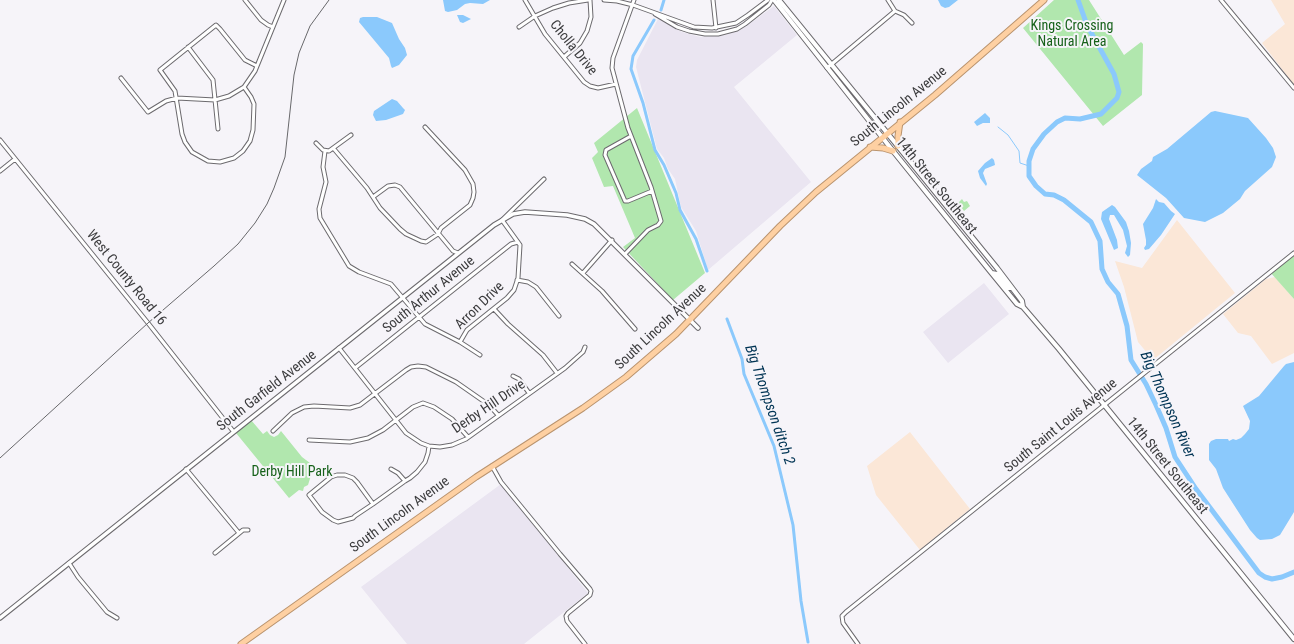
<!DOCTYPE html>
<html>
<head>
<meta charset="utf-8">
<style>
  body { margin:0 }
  canvas { display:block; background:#f6f4f9 }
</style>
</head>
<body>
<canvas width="1294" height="644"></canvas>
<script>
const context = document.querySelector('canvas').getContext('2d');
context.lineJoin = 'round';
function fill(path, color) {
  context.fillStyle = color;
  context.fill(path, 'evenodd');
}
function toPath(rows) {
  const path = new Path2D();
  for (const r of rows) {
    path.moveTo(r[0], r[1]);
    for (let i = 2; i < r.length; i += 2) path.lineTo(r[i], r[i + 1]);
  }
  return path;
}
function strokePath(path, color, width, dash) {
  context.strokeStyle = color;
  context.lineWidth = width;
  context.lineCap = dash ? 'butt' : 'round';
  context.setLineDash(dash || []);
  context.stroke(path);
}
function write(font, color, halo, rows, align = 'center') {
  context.font = font + ' "Roboto Condensed",sans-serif';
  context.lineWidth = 4;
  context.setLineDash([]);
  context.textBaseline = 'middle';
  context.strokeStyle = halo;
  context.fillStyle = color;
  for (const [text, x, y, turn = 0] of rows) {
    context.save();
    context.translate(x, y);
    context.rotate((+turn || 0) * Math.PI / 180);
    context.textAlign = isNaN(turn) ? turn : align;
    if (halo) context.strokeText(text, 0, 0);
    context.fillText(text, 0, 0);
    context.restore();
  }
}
fill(toPath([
  [774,6,797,35,734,87,811,182,708,270,696,231,681,207,675,179,668,169,664,158,657,149,636,67,637,60,658,19,682,32,700,37,726,35,748,25],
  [984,283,1009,314,948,363,923,332],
  [501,484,588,593,524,644,407,644,361,587]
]), '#eae5f1');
fill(toPath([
  [1271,0,1294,0,1294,85,1262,43,1285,24],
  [1177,220,1235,293,1153,360,1138,342,1124,287,1115,261,1142,268],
  [1275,277,1294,299,1294,353,1272,364,1251,336,1238,333,1223,314,1266,279],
  [910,432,970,509,920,550,876,495,867,466]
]), '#fbe7d7');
fill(toPath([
  [1054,0,1089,0,1124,55,1141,42,1143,44,1142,95,1103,126,1023,28],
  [637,108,705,273,673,300,623,247,635,238,613,186,604,187,592,158,598,152,594,143],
  [962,199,964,202,967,201,970,206,964,211,958,203],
  [1294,252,1294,299,1270,272],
  [251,420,263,434,267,431,270,435,274,437,278,435,281,431,302,457,314,466,308,485,304,487,303,491,299,490,289,498,236,433]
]), '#b1e7ae');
fill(toPath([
  [443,0,490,0,483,4,470,3,465,4,457,10,448,12,445,11],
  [938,0,958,0,949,7,945,8,941,6],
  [457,15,463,15,471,19,463,23,460,22],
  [363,17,377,17,392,23,399,39,405,48,407,55,399,65,392,68,391,66,389,58,359,22,360,18],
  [392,99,397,101,403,108,405,110,403,114,386,120,376,121,373,115,374,111],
  [1215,111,1248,118,1266,138,1273,148,1276,157,1272,167,1245,191,1240,199,1223,213,1205,222,1184,218,1166,198,1137,175,1141,169,1152,161,1153,157,1167,149,1211,112],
  [985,113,990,118,990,123,983,123,977,126,974,122],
  [992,158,994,160,995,165,985,169,983,173,987,184,986,186,980,178,978,171,985,163],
  [1156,199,1159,202,1164,203,1171,211,1175,214,1161,235,1149,249,1145,250,1144,248,1146,245,1146,240,1143,224,1153,208],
  [1112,205,1115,207,1126,222,1129,231,1131,243,1130,255,1128,257,1125,253,1127,246,1123,230,1114,215,1110,215,1109,219,1117,240,1118,248,1114,250,1101,219,1102,212],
  [1294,362,1294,512,1280,535,1272,539,1260,540,1257,538,1250,530,1223,488,1216,469,1209,460,1209,444,1211,441,1216,439,1228,439,1229,441,1233,439,1236,440,1241,438,1245,434,1249,429,1250,421,1243,406,1259,396,1284,366,1286,364]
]), '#8bc9fc');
strokePath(toPath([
  [998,127,1008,135,1019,151,1020,163,1029,166]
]), '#8bc9fc', 1);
strokePath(toPath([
  [661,10,664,0],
  [654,20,633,56,631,69,643,103,655,150,664,165,676,193,680,210,696,239,707,271],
  [727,319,742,359,744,374,774,446,793,525,801,601,808,642]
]), '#8bc9fc', 3);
strokePath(toPath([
  [1078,0,1087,25,1114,74,1119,92,1117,98,1101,114,1080,119,1065,118,1057,122,1044,134,1033,149,1029,161,1029,176,1036,186,1045,194,1054,195,1064,200,1091,222,1100,241,1102,269,1108,282,1118,294,1127,326,1131,360,1146,384,1156,405,1166,428,1175,457,1196,489,1259,573,1265,577,1272,579,1282,577,1294,572]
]), '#8bc9fc', 5);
const minor = toPath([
  [245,0,261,20,268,25,273,27],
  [525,0,545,34,584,82,590,86,598,88,616,84],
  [604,0,617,1,633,5,694,27,712,28,736,23,748,15,768,0],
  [713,0,716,28],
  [888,0,895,11],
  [1221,0,1294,88],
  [895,11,904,15,912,23],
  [655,14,677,27,689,31,705,34,718,34,737,29,745,24,769,5,772,0],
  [519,27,535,16,553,8,569,3,588,0],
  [188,47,213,80,218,129],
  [564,57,580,43,587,31,591,17,590,0],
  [827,68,895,11],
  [121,78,148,112,166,101,177,98,215,100,229,96,244,87,255,71,284,0],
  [244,87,251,97,254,104,253,130,250,141,243,151,234,158,220,162,208,161,192,152,185,142,182,134,175,91,160,70,216,25,220,29,245,60,257,66],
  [631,136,606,150,605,155,625,201,628,201,652,191],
  [0,140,148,323,233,431],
  [316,143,323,150,329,151,351,135],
  [334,149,367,188,380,208,400,229,406,234,421,241,426,242,438,234,441,228,470,205,473,198,474,192,473,184,465,170,425,127],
  [325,151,323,167,326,182,319,209,320,218,349,266,359,272,391,284,425,324,460,342,480,355],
  [0,171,15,159],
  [373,197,388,186,395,185,400,187,453,251,458,253],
  [625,254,648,230,658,225,661,221,651,187,628,128,612,68,613,58,634,0],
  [572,264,602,291,635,329],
  [583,273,612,240],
  [517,280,528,282,536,287,559,316],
  [494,309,508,324,543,355,557,373],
  [460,342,467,330,507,298,514,290,518,278,520,245,502,220,544,179],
  [339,348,406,433,421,443,429,446,440,447,452,445,466,439,565,368,583,352,585,347],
  [355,368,511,244,518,242],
  [513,376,519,379,529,393],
  [273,431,292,413,304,407,314,406,350,408,360,405,406,370,411,367,418,366,426,367,456,382,489,405,498,415],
  [309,440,350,442,368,438,383,430,413,407,423,403,434,407,452,419,468,437],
  [492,466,501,482,560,554,590,589,591,591,590,595,568,613,566,616,567,621,585,644],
  [186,469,239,533],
  [391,469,398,473,405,481],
  [373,504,357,482,353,478,345,475,337,475,331,477,309,495,322,512,333,520,338,522,353,518,355,516,373,504,405,481,410,478,417,472,425,462,428,453,429,446],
  [215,553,243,530,248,530],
  [69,563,78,577,107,612,117,618],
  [858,644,843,623,842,616,846,612,1294,253]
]);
const tertiary = toPath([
  [0,618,494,225,513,214,525,212,567,215,585,219,594,224,698,328]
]);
const secondary = toPath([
  [774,0,893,151,990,271,1017,304,1023,307,1059,349,1294,639],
  [779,0,997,268,1022,301,1023,307],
  [992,273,997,274,1008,288,1011,288]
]);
const trunk = toPath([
  [898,146,898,136,900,122],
  [870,147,883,148,893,151],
  [241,644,476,477,583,408,626,377,676,334,780,226,816,192,935,95,1044,0]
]);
strokePath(minor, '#6c6a6e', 5);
strokePath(tertiary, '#6c6a6e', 5.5);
strokePath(secondary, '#6c6a6e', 6);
strokePath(trunk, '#ba946f', 7);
strokePath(minor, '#fff', 3);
strokePath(tertiary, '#fff', 3.5);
strokePath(secondary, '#fff', 4);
strokePath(trunk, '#fed0a2', 5);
strokePath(toPath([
  [0,458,148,323,214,266,238,244,255,223,267,204,274,188,285,157,294,75,299,53,310,26,329,0]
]), '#68686b', 1);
write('14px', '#16611a', '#f6f4f9', [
  ["Kings Crossing",1072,26],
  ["Natural Area",1072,42],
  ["Derby Hill Park",292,472]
]);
write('14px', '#3b3b3d', '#f6f4f9', [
  ["Cholla Drive",573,48,51],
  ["South Lincoln Avenue",899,107,-39],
  ["14th Street Southeast",936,186,51],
  ["West County Road 16",126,278,51],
  ["South Arthur Avenue",429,295,-39],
  ["Arron Drive",480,306,-44],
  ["South Lincoln Avenue",661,327,-43],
  ["South Garfield Avenue",267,391,-38],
  ["Derby Hill Drive",489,407,-34],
  ["South Saint Louis Avenue",1061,426,-39],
  ["14th Street Southeast",1167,466,51],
  ["South Lincoln Avenue",400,515,-36]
]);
write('italic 15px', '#013454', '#f6f4f9', [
  ["Big Thompson ditch 2",769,405,71],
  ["Big Thompson River",1167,405,66]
]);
</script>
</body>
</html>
